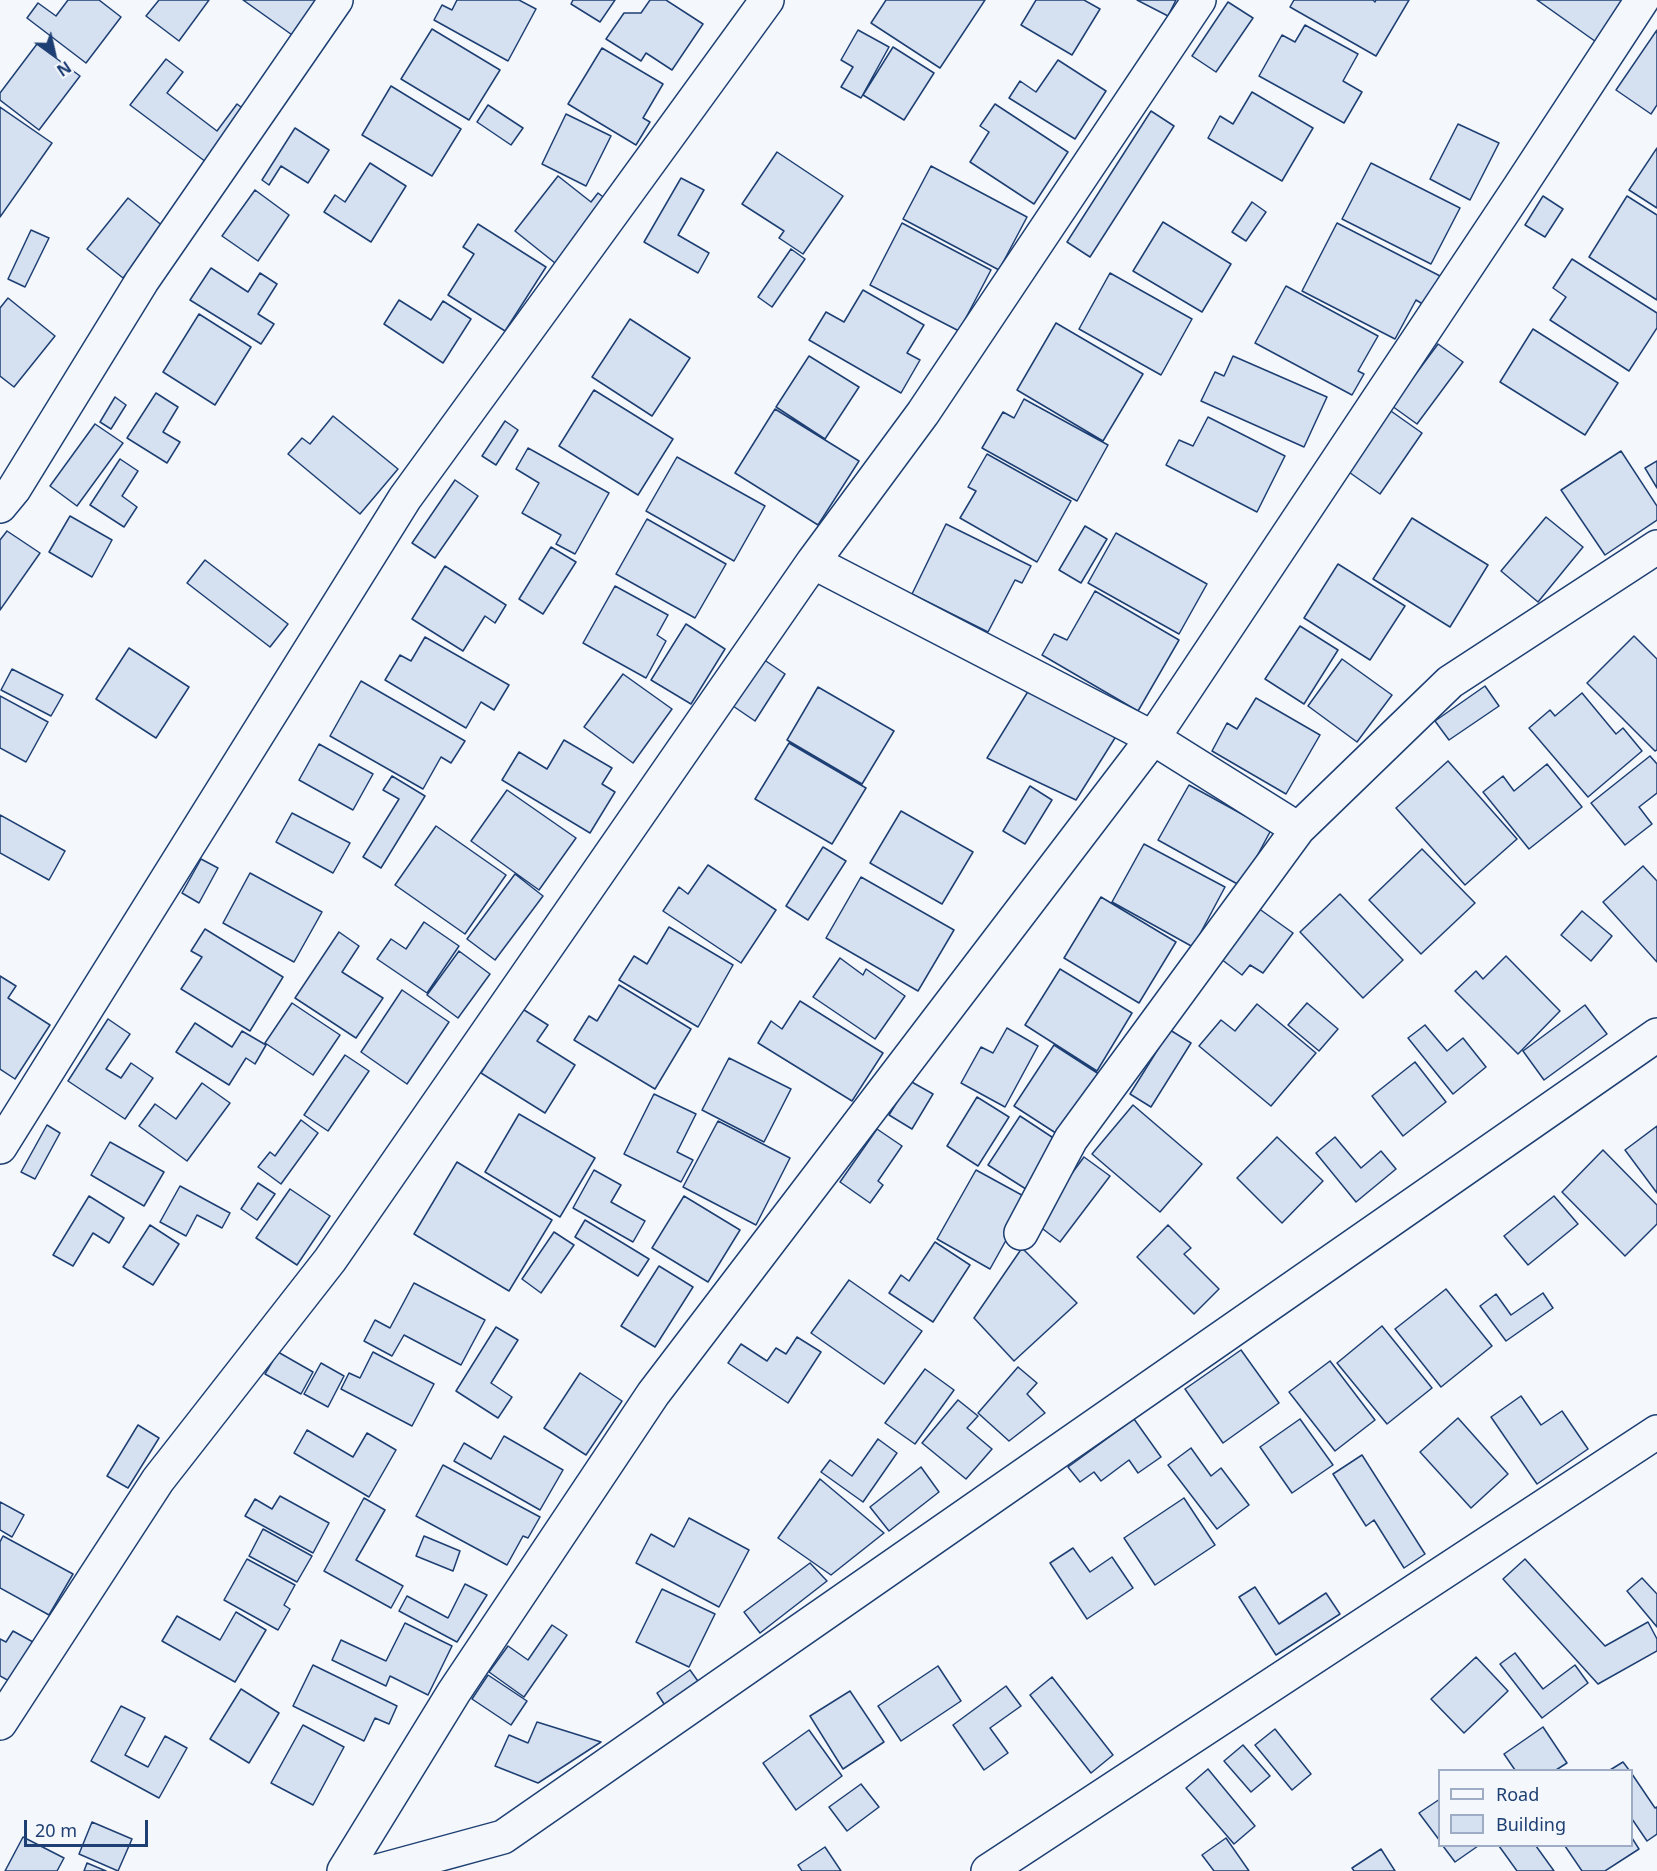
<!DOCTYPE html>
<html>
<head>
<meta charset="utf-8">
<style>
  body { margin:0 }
  #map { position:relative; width:1657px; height:1871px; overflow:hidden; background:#f4f7fb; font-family:"Noto Sans",sans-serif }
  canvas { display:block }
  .legend { position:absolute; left:1438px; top:1769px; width:195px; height:78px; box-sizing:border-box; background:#f4f7fb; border:2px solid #9eadc5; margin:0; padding:8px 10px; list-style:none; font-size:18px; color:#1d3f73 }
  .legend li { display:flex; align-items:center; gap:12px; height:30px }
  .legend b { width:30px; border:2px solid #9eadc5 }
  .north { position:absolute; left:24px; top:24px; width:60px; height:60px; -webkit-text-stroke:4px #f4f7fb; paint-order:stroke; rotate:146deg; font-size:16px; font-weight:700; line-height:24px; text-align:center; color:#1d3f73 }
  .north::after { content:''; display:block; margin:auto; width:21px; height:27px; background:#1d3f73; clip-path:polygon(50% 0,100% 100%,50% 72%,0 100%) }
  .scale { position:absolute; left:24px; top:1820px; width:124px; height:27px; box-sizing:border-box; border:3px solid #1d3f73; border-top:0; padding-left:8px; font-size:18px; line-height:21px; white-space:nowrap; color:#1d3f73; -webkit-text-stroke:4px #f4f7fb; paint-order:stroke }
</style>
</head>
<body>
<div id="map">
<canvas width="1657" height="1871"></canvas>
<ul class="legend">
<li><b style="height:8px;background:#f4f7fb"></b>Road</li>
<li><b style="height:16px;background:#d5e0f0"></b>Building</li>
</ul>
<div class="north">N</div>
<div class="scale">20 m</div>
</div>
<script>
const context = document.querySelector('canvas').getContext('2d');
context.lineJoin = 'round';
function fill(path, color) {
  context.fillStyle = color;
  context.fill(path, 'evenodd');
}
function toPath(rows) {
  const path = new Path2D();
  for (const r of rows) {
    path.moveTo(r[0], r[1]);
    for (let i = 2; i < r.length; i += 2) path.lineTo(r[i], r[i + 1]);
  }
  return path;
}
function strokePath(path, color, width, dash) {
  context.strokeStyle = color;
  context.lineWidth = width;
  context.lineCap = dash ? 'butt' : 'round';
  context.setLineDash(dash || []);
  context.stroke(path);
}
const building = toPath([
  [68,0,99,0,121,17,86,63,27,18,38,3,56,16,68,0],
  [159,0,209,0,179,41,146,16,159,0],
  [243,0,333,0,302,42,243,0],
  [457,0,519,0,536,9,508,61,434,20,442,5,452,10,457,0],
  [573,0,615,0,600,22,571,4,573,0],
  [650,0,666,0,703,24,672,70,646,53,641,61,606,39,624,13,641,13,650,0],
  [886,0,985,0,940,68,871,23,886,0],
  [1036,0,1084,0,1100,9,1072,55,1021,25,1036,0],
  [1137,0,1176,0,1168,16,1137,0],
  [1294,0,1373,0,1375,2,1376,0,1409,0,1376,56,1290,7,1294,0],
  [1537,0,1630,0,1599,44,1537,0],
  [1228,2,1253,18,1216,72,1192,56,1228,2],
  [1305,25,1358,54,1343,81,1362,92,1344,123,1259,76,1282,35,1295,42,1305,25],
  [432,29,500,70,469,120,401,79,432,29],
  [858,30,889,47,861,98,841,87,853,67,841,60,858,30],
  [1657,30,1657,105,1651,114,1616,90,1657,30],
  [37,44,80,76,39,130,0,100,0,93,37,44],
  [893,47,934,73,904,120,863,95,893,47],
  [602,48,663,84,643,118,650,122,636,145,568,104,602,48],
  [166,59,183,72,167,93,217,131,237,104,249,113,210,165,130,105,166,59],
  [1058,60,1106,91,1075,139,1009,98,1020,81,1036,92,1058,60],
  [391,86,461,129,432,176,362,135,391,86],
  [1252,92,1313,128,1282,181,1208,138,1220,116,1233,124,1252,92],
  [995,104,1068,152,1034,204,970,162,989,132,980,126,995,104],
  [488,105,523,128,511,145,477,122,488,105],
  [0,107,52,143,0,217,0,107],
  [1151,111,1174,126,1090,257,1067,242,1151,111],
  [566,114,611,136,586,186,542,164,566,114],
  [1458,124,1499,143,1470,200,1430,179,1458,124],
  [295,128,329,150,308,183,281,166,269,185,262,180,295,128],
  [1657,148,1657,208,1629,190,1657,148],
  [777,152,843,196,803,254,779,238,784,231,742,204,777,152],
  [370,163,406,186,371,242,324,212,335,195,345,202,370,163],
  [1371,163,1460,208,1431,264,1342,219,1371,163],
  [931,166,1027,217,999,270,903,219,931,166],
  [558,176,591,202,598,193,616,207,565,271,515,231,558,176],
  [681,178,704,190,678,235,709,253,698,273,644,242,681,178],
  [255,190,289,215,258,261,222,236,255,190],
  [1543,196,1563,209,1545,237,1525,225,1543,196],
  [1627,196,1657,215,1657,300,1589,257,1627,196],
  [128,198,169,231,151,242,123,278,87,249,128,198],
  [1252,202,1266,212,1246,241,1232,232,1252,202],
  [1163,222,1231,264,1202,312,1133,271,1163,222],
  [902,223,991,270,959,331,870,285,902,223],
  [1337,223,1442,277,1426,306,1416,300,1395,339,1302,291,1337,223],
  [478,224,546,267,505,331,448,295,474,254,463,247,478,224],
  [31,230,49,238,25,287,8,279,31,230],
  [791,249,805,259,772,307,758,297,791,249],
  [1572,259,1657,313,1657,328,1629,371,1550,320,1566,297,1553,288,1572,259],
  [211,268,248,292,260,273,277,284,258,314,274,324,261,344,190,300,211,268],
  [1110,273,1192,319,1161,375,1079,329,1110,273],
  [1286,286,1378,336,1358,371,1364,374,1352,395,1255,343,1286,286],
  [863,290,924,325,907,353,920,360,901,393,809,340,826,312,844,322,863,290],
  [8,298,55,336,14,387,0,376,0,308,8,298],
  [399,300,431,320,443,301,471,319,443,363,384,324,399,300],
  [199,314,251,347,215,405,163,372,199,314],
  [630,319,690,358,652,416,592,377,630,319],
  [1056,323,1143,374,1103,441,1017,390,1056,323],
  [1533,329,1618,383,1585,435,1500,382,1533,329],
  [1438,344,1463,362,1417,424,1392,406,1438,344],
  [809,356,859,387,825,439,776,407,809,356],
  [1233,356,1327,397,1304,447,1201,401,1215,372,1224,376,1233,356],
  [594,390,673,439,638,495,559,446,594,390],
  [156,393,178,407,163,432,180,442,167,463,127,438,156,393],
  [115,397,126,405,111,429,100,422,115,397],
  [1024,399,1108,445,1077,501,982,448,1003,412,1014,418,1024,399],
  [775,409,859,461,818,525,735,473,775,409],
  [1388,409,1422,433,1380,494,1346,470,1388,409],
  [333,416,398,469,360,514,288,454,302,438,310,444,333,416],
  [1208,417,1285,456,1257,512,1166,465,1179,440,1193,446,1208,417],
  [505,421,518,430,496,465,482,456,505,421],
  [95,424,123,443,77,506,50,486,95,424],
  [528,448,609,493,575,554,556,544,561,535,522,513,539,483,516,469,528,448],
  [1621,451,1657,506,1657,520,1605,555,1561,490,1621,451],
  [987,454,1071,501,1037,562,960,518,976,491,968,487,987,454],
  [677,457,765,506,734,561,646,511,677,457],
  [120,459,138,471,122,496,137,507,124,527,90,505,120,459],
  [1657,461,1657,488,1645,468,1657,461],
  [455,480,478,496,435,558,412,543,455,480],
  [70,516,112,540,92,577,49,552,70,516],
  [1546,517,1583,547,1538,602,1501,571,1546,517],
  [1412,518,1488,565,1450,627,1373,579,1412,518],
  [647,519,726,564,695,618,616,574,647,519],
  [946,524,1031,566,1022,583,1015,580,988,632,912,594,946,524],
  [1085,526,1107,539,1081,583,1059,570,1085,526],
  [7,531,40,553,0,610,0,540,7,531],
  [1116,533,1207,584,1179,634,1088,583,1116,533],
  [551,547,576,562,543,614,519,599,551,547],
  [205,560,288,624,270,647,187,583,205,560],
  [1338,564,1405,606,1370,660,1304,618,1338,564],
  [445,566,506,605,495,623,485,616,463,651,412,619,445,566],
  [615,586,668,615,657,635,666,641,646,678,583,643,615,586],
  [1095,591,1179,640,1138,711,1042,655,1054,634,1067,640,1095,591],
  [686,624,725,649,691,704,651,680,686,624],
  [1300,626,1338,650,1304,704,1265,679,1300,626],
  [1634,636,1657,659,1657,750,1655,751,1587,683,1634,636],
  [425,637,509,685,494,710,481,702,466,728,385,680,400,655,411,661,425,637],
  [129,648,189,687,156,738,96,699,129,648],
  [763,659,785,674,755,721,733,706,763,659],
  [1342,659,1392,695,1357,742,1308,706,1342,659],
  [12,669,63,695,51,716,1,690,12,669],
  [623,674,672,709,633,763,584,727,623,674],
  [361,681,465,741,451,763,441,757,423,789,330,736,361,681],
  [1032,685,1120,730,1076,800,987,758,1032,685],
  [1485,686,1499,706,1449,740,1435,721,1485,686],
  [818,687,894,731,862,784,787,740,818,687],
  [1582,693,1616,734,1623,728,1642,751,1588,797,1529,728,1550,710,1555,716,1582,693],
  [0,696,48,722,26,762,0,748,0,696],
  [1256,698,1320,735,1286,794,1212,751,1227,723,1237,729,1256,698],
  [564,740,612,768,602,784,615,792,590,833,502,780,519,752,547,769,564,740],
  [789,743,866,788,832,844,755,799,789,743],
  [319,744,373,774,353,810,299,780,319,744],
  [1650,756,1657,764,1657,793,1639,807,1652,824,1625,845,1591,803,1650,756],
  [1448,761,1517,839,1465,885,1396,808,1448,761],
  [1547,764,1582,807,1529,849,1483,792,1503,776,1514,791,1547,764],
  [392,776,425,796,381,868,363,857,399,799,383,790,392,776],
  [1189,785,1271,830,1241,886,1158,840,1189,785],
  [1030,786,1052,800,1025,844,1003,831,1030,786],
  [507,790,576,838,539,890,471,841,507,790],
  [901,811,973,852,942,904,870,863,901,811],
  [292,813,350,843,333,873,276,842,292,813],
  [0,815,65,851,49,880,0,853,0,815],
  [436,826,506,875,465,934,395,885,436,826],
  [1144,844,1225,887,1193,947,1112,902,1144,844],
  [823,847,846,861,808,920,786,906,823,847],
  [1422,849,1475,903,1421,954,1369,900,1422,849],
  [201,859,218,868,199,903,182,893,201,859],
  [708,865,776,910,741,963,663,911,679,887,688,894,708,865],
  [1643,866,1657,881,1657,962,1603,902,1643,866],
  [250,873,322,912,294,962,223,923,250,873],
  [515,874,543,896,495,960,467,939,515,874],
  [861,877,954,930,918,991,826,938,861,877],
  [1340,894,1403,960,1363,998,1300,932,1340,894],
  [1101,897,1176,942,1139,1003,1064,958,1101,897],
  [1258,908,1293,933,1263,973,1250,965,1242,975,1221,959,1258,908],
  [1582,911,1612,936,1591,961,1561,935,1582,911],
  [424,922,459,946,427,993,377,959,391,939,406,949,424,922],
  [669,927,733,965,698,1027,619,980,634,956,647,964,669,927],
  [205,929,283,977,250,1031,181,989,202,957,191,951,205,929],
  [339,932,359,946,342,972,383,998,356,1038,295,998,339,932],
  [459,951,490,974,458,1018,427,995,459,951],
  [1506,956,1560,1011,1518,1054,1455,991,1476,971,1483,979,1506,956],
  [840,958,863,975,866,969,905,996,875,1039,813,997,840,958],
  [1060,969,1132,1013,1097,1071,1025,1025,1060,969],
  [0,976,16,986,8,998,50,1025,15,1079,0,1069,0,976],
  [619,985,691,1029,655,1089,574,1040,589,1016,597,1021,619,985],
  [402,990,449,1022,407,1084,361,1052,402,990],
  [800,1001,883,1053,852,1101,758,1043,771,1021,782,1029,800,1001],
  [292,1003,340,1035,313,1075,265,1043,292,1003],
  [1307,1003,1338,1029,1319,1051,1288,1025,1307,1003],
  [1257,1004,1316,1053,1271,1106,1199,1046,1221,1020,1235,1031,1257,1004],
  [1585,1005,1607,1034,1544,1080,1523,1051,1585,1005],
  [521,1008,548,1025,537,1041,575,1065,545,1113,481,1073,521,1008],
  [108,1019,130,1034,106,1069,121,1078,131,1063,153,1078,125,1119,68,1081,108,1019],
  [195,1023,232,1047,242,1031,266,1045,255,1064,246,1058,229,1085,176,1052,195,1023],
  [1425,1025,1447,1051,1463,1038,1486,1067,1453,1094,1408,1038,1425,1025],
  [1007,1028,1038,1046,1005,1107,961,1083,981,1047,993,1053,1007,1028],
  [1170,1030,1191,1043,1151,1107,1130,1094,1170,1030],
  [1054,1045,1105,1078,1065,1139,1014,1106,1054,1045],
  [345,1055,369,1071,328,1131,304,1115,345,1055],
  [729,1058,791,1089,764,1142,702,1110,729,1058],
  [1415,1062,1446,1102,1403,1136,1372,1096,1415,1062],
  [910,1081,933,1094,912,1129,889,1115,910,1081],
  [202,1083,230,1103,187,1161,139,1126,155,1104,176,1119,202,1083],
  [654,1094,696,1114,677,1152,693,1160,681,1182,624,1154,654,1094],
  [977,1097,1009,1117,978,1166,947,1146,977,1097],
  [1133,1105,1202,1164,1160,1212,1092,1154,1133,1105],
  [519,1114,595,1158,560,1217,485,1172,519,1114],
  [1020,1116,1061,1143,1029,1191,988,1165,1020,1116],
  [301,1120,318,1133,281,1184,258,1167,270,1152,275,1156,301,1120],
  [718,1121,790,1158,756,1225,683,1187,718,1121],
  [47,1125,60,1133,35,1179,21,1172,47,1125],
  [1657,1126,1657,1193,1625,1150,1657,1126],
  [877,1129,902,1146,878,1181,883,1185,870,1203,840,1182,877,1129],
  [1277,1137,1323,1181,1282,1223,1237,1178,1277,1137],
  [1335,1137,1361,1168,1381,1151,1396,1169,1356,1202,1316,1153,1335,1137],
  [110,1142,164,1172,144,1206,91,1175,110,1142],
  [1603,1150,1657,1205,1657,1224,1625,1256,1562,1192,1603,1150],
  [1084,1157,1110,1176,1060,1242,1035,1223,1084,1157],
  [457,1162,552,1220,509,1291,414,1234,457,1162],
  [594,1170,621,1185,611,1202,645,1221,633,1242,573,1208,594,1170],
  [976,1170,1029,1199,990,1269,937,1239,976,1170],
  [258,1183,275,1194,257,1220,241,1209,258,1183],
  [180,1186,230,1213,222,1228,197,1215,186,1236,160,1222,180,1186],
  [290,1189,330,1216,297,1265,256,1238,290,1189],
  [89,1196,124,1218,109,1243,93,1233,73,1266,53,1255,89,1196],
  [684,1196,740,1230,708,1282,652,1248,684,1196],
  [1554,1196,1578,1224,1528,1265,1504,1236,1554,1196],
  [585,1220,649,1259,638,1276,575,1237,585,1220],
  [150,1225,179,1244,153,1285,123,1267,150,1225],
  [1168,1225,1191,1248,1184,1254,1219,1289,1194,1314,1137,1257,1168,1225],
  [554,1232,574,1245,541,1293,522,1279,554,1232],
  [935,1242,970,1265,933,1322,889,1293,901,1275,909,1281,935,1242],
  [1022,1248,1077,1303,1014,1361,974,1318,1022,1248],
  [659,1266,693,1287,655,1347,621,1326,659,1266],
  [849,1280,922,1331,884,1384,811,1333,849,1280],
  [414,1283,485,1320,461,1365,404,1335,392,1356,364,1341,375,1320,390,1328,414,1283],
  [1446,1289,1492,1346,1441,1387,1395,1329,1446,1289],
  [1543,1293,1553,1308,1506,1341,1480,1306,1496,1294,1511,1315,1543,1293],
  [1382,1326,1432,1388,1387,1424,1337,1363,1382,1326],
  [496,1327,518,1340,491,1383,512,1397,498,1418,456,1391,496,1327],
  [797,1337,821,1352,788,1403,728,1363,741,1344,767,1361,776,1348,786,1354,797,1337],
  [1241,1350,1279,1403,1223,1443,1185,1389,1241,1350],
  [278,1352,313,1372,301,1394,265,1374,278,1352],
  [373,1352,434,1384,412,1426,341,1389,349,1373,360,1378,373,1352],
  [1330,1361,1375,1420,1335,1451,1289,1392,1330,1361],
  [321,1363,344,1376,328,1407,304,1394,321,1363],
  [1018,1367,1037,1383,1027,1394,1045,1413,1009,1441,978,1413,1018,1367],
  [925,1369,954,1390,915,1444,885,1423,925,1369],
  [580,1373,622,1401,586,1455,544,1428,580,1373],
  [1521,1396,1541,1425,1562,1411,1588,1449,1537,1484,1491,1417,1521,1396],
  [958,1400,978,1416,967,1428,992,1449,966,1479,922,1443,958,1400],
  [1458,1418,1508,1474,1471,1508,1420,1452,1458,1418],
  [1134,1419,1161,1457,1138,1473,1129,1460,1101,1481,1094,1472,1080,1482,1068,1467,1134,1419],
  [1300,1419,1333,1465,1292,1493,1260,1447,1300,1419],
  [138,1425,159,1438,128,1488,107,1476,138,1425],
  [307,1430,353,1457,367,1433,396,1450,369,1497,294,1453,307,1430],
  [504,1436,563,1470,540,1510,454,1461,464,1443,491,1459,504,1436],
  [878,1439,897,1453,863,1502,821,1472,830,1460,852,1476,878,1439],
  [1191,1448,1211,1476,1221,1468,1249,1505,1217,1529,1168,1465,1191,1448],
  [1362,1455,1425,1554,1404,1568,1374,1520,1366,1526,1333,1474,1362,1455],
  [443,1465,540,1517,528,1538,523,1536,507,1565,416,1516,443,1465],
  [921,1467,939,1492,889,1531,870,1507,921,1467],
  [820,1479,884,1533,831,1575,778,1538,820,1479],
  [280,1496,329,1523,313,1553,245,1516,255,1499,272,1509,280,1496],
  [364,1498,385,1510,356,1560,403,1586,391,1608,324,1571,364,1498],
  [1184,1498,1215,1545,1155,1585,1124,1538,1184,1498],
  [0,1502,24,1515,12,1537,0,1530,0,1502],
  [689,1518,749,1550,719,1607,636,1563,651,1534,674,1547,689,1518],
  [263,1529,312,1556,297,1582,249,1556,263,1529],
  [3,1536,73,1574,49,1615,0,1588,0,1542,3,1536],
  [424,1536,460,1551,453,1571,416,1556,424,1536],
  [1073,1548,1090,1572,1112,1557,1133,1588,1087,1619,1050,1563,1073,1548],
  [247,1559,295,1585,284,1605,290,1609,278,1630,224,1600,247,1559],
  [1525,1559,1605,1646,1648,1622,1657,1639,1657,1651,1598,1684,1503,1579,1525,1559],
  [810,1563,827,1581,760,1633,744,1612,810,1563],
  [1642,1578,1657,1594,1657,1627,1627,1591,1642,1578],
  [465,1584,487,1595,457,1642,399,1611,407,1596,448,1618,465,1584],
  [1255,1587,1279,1624,1326,1593,1340,1614,1276,1655,1239,1597,1255,1587],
  [662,1589,715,1614,689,1667,636,1642,662,1589],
  [236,1612,266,1630,235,1682,162,1641,177,1616,220,1640,236,1612],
  [405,1623,452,1646,428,1695,390,1676,386,1686,332,1660,341,1640,386,1661,405,1623],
  [552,1625,567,1635,524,1697,489,1672,508,1646,528,1660,552,1625],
  [13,1631,33,1642,11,1682,0,1676,0,1639,6,1642,13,1631],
  [1515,1653,1543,1689,1575,1665,1588,1683,1542,1718,1500,1664,1515,1653],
  [1476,1657,1508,1691,1464,1733,1431,1699,1476,1657],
  [313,1665,397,1706,389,1724,375,1718,364,1741,293,1706,313,1665],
  [938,1666,961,1701,901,1741,878,1706,938,1666],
  [690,1670,700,1684,666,1707,657,1693,690,1670],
  [488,1675,527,1701,511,1725,472,1699,488,1675],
  [1052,1677,1113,1755,1091,1773,1030,1695,1052,1677],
  [1006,1686,1021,1706,990,1728,1008,1753,984,1770,953,1725,1006,1686],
  [241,1689,279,1713,249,1763,210,1739,241,1689],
  [850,1691,884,1742,843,1769,810,1716,850,1691],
  [121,1706,145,1718,125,1755,148,1767,165,1736,187,1748,159,1798,91,1761,121,1706],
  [537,1722,601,1742,538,1783,495,1766,509,1735,528,1743,537,1722],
  [303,1725,344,1747,313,1805,271,1783,303,1725],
  [1543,1727,1567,1763,1556,1770,1515,1770,1504,1754,1543,1727],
  [1275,1729,1311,1774,1292,1790,1255,1745,1275,1729],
  [809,1730,842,1776,796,1810,763,1763,809,1730],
  [1243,1745,1270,1776,1251,1792,1224,1761,1243,1745],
  [1623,1762,1629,1770,1610,1770,1623,1762],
  [1208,1769,1255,1826,1234,1844,1186,1788,1208,1769],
  [1632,1774,1655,1808,1657,1807,1657,1834,1647,1841,1632,1819,1632,1774],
  [861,1784,879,1807,847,1831,829,1807,861,1784],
  [1440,1799,1440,1841,1419,1813,1440,1799],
  [92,1822,132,1839,118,1871,79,1854,92,1822],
  [23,1837,64,1858,57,1871,5,1871,23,1837],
  [1226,1838,1249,1871,1214,1871,1202,1855,1226,1838],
  [1632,1838,1639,1849,1605,1871,1582,1871,1565,1846,1632,1846,1632,1838],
  [1443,1846,1478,1846,1455,1862,1443,1846],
  [1499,1846,1536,1846,1554,1871,1517,1871,1499,1846],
  [825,1847,841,1871,802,1871,798,1865,825,1847],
  [1381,1849,1395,1871,1354,1871,1352,1868,1381,1849],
  [87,1863,106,1871,84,1871,87,1863]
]);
fill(building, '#d5e0f0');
strokePath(building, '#1d3f73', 1.5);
const minor = toPath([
  [0,506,14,489,142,281,336,0],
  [813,562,1153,738,1298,829],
  [0,1147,405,498,767,0],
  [1021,1233,1071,1139,1298,829,1450,682,1657,547],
  [0,1723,158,1480,330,1260,813,562,923,413,1199,0],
  [344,1871,454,1692,653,1394,1153,738,1519,188,1642,0],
  [378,1871,503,1837,1657,1035],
  [988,1871,1657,1432]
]);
strokePath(minor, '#1d3f73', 36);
strokePath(minor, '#f4f7fb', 33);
</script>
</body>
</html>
